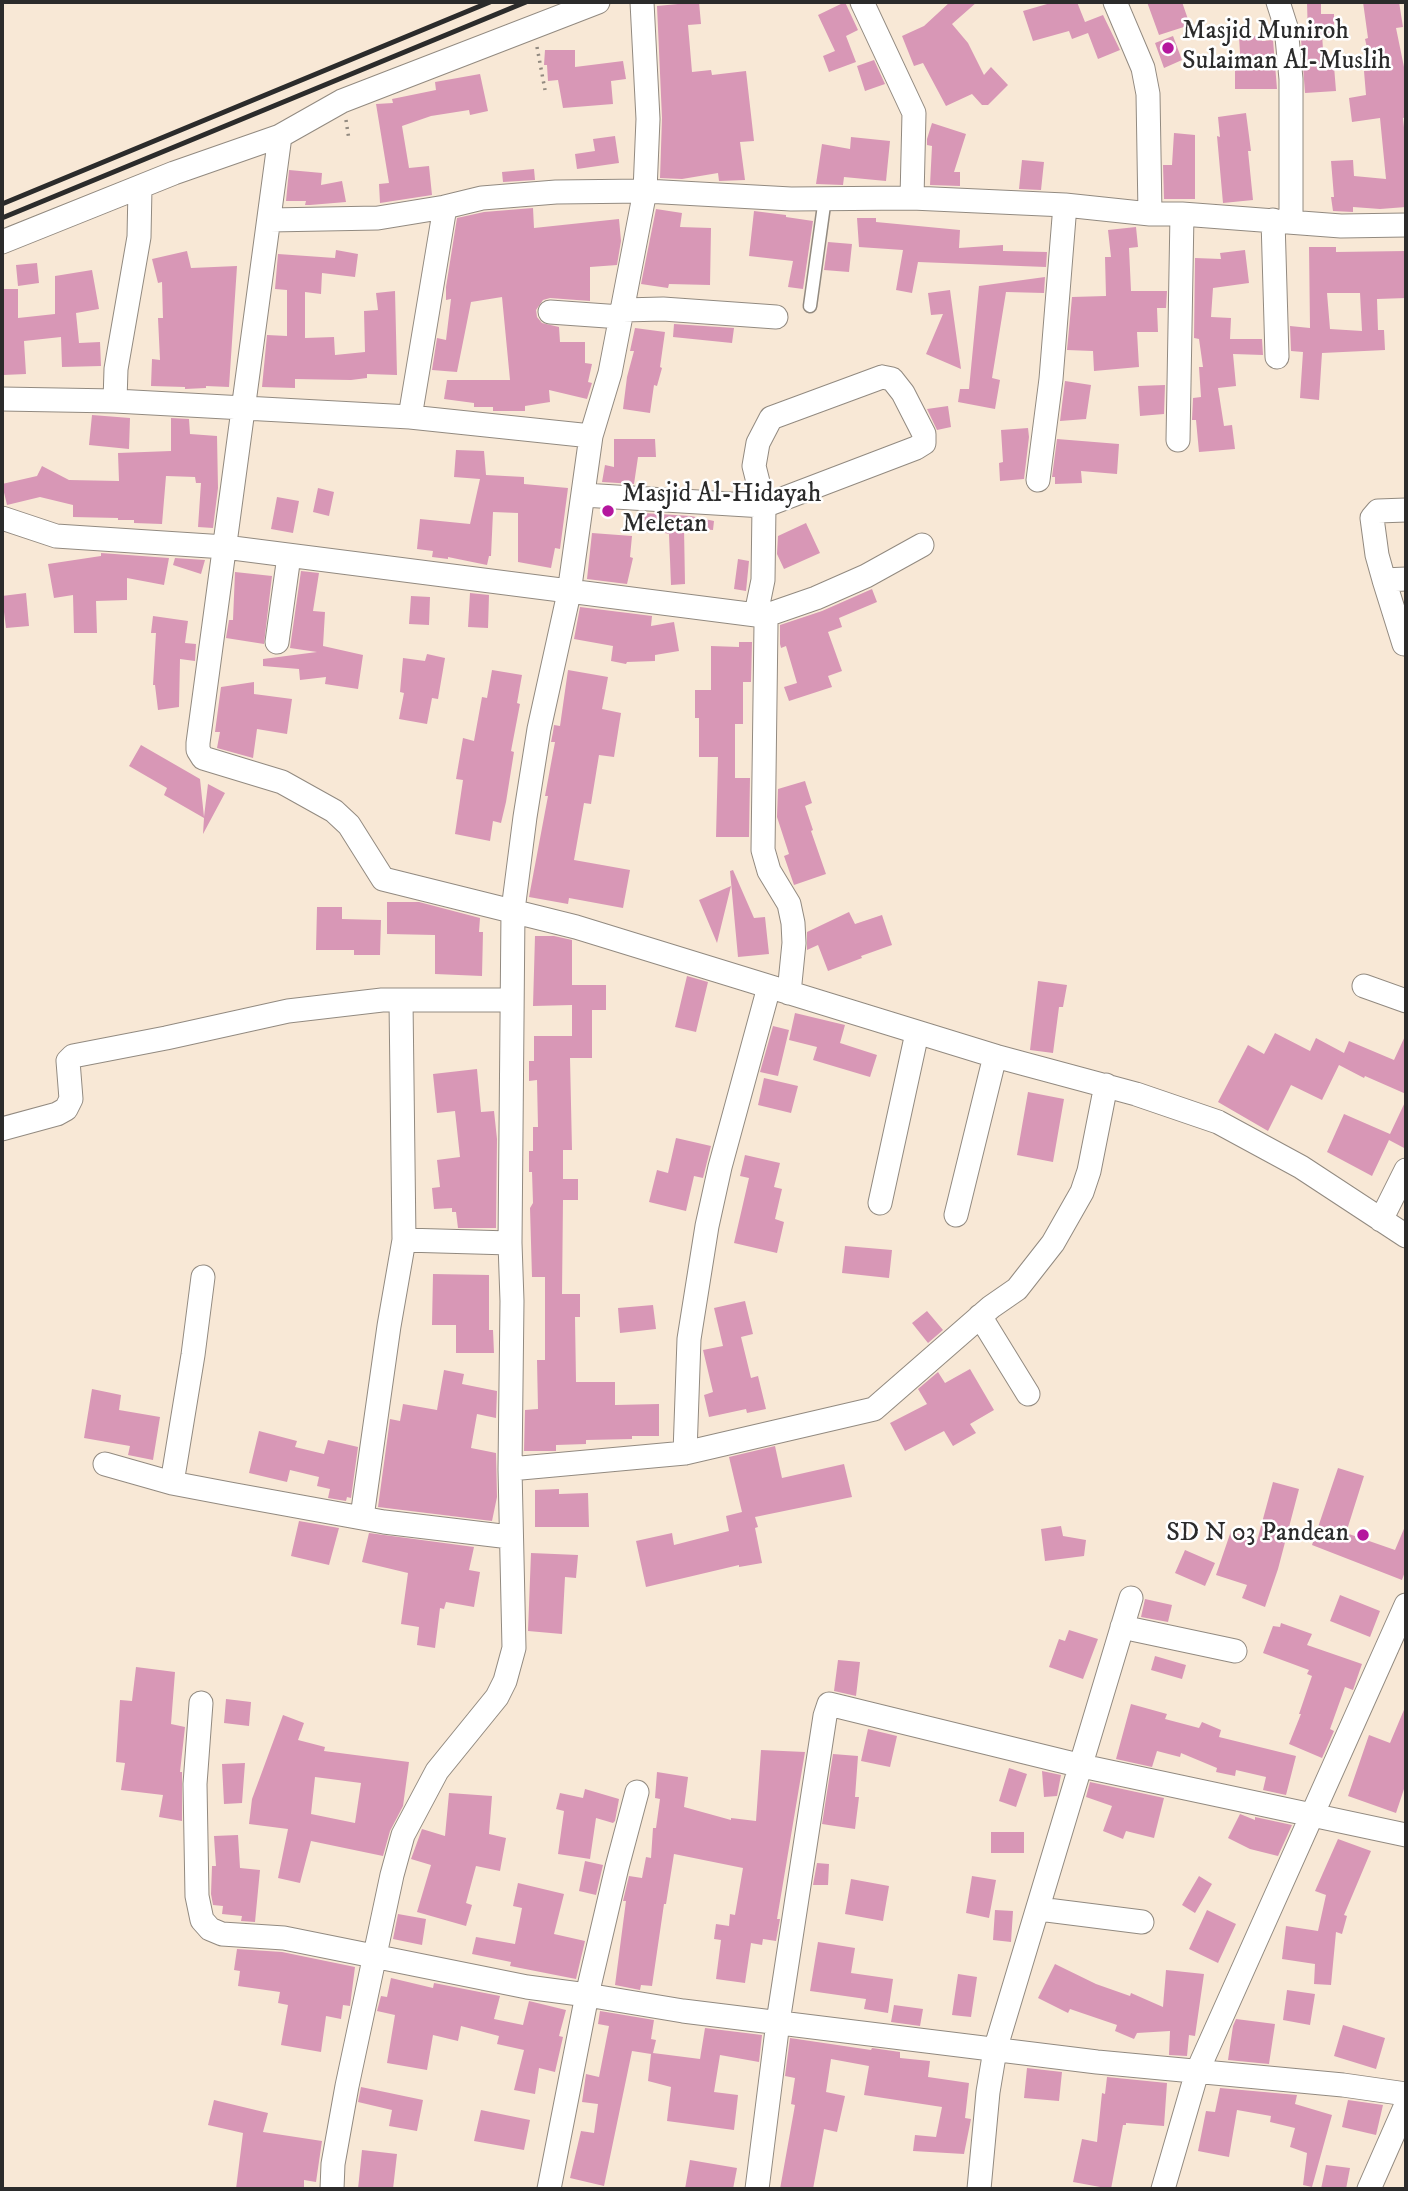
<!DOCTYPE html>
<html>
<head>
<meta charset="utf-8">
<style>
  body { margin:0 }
  #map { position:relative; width:1408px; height:2191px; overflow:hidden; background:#f8e8d6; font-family:"IM FELL DW Pica",serif }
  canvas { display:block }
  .frame { position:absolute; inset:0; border:4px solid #2b2b2b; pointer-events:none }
</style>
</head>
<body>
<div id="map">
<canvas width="1408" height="2191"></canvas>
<div class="frame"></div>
</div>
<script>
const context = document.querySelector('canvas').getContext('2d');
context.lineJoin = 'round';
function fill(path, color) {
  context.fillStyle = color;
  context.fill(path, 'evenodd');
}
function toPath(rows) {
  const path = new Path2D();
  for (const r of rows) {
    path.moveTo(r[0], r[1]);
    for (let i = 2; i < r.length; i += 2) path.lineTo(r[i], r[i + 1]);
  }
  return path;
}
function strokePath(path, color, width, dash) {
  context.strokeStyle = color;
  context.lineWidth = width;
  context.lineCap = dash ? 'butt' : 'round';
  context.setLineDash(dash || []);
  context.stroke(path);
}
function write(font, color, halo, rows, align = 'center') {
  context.font = font + ' "IM FELL DW Pica",serif';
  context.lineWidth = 5;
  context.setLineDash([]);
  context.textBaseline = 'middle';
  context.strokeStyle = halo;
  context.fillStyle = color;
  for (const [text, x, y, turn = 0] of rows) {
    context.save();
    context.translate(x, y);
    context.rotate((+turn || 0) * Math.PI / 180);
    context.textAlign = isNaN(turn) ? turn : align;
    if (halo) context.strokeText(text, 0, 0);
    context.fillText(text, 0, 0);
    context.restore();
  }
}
fill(toPath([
  [699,2,701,24,688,25,692,72,711,70,712,75,746,71,754,141,740,142,745,180,719,181,718,173,682,179,660,178,662,118,657,6],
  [845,2,858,30,846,36,856,62,829,72,823,56,835,51,818,15],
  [950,2,977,2,952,24,968,43,984,75,991,67,1008,85,988,105,982,105,972,94,946,106,923,63,914,66,902,36,924,26],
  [1054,2,1077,2,1085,22,1103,15,1120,50,1098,59,1088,33,1072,39,1069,31,1033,41,1023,11],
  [1147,2,1182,2,1190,25,1159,35],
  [1307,2,1321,2,1321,14,1334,14,1334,33,1322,33,1324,67,1334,66,1336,91,1305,93,1301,39,1308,38],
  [1363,2,1399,2,1403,27,1396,28,1404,67,1406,67,1406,117,1403,118,1406,146,1406,207,1380,209,1353,207,1353,212,1333,211,1331,197,1334,197,1331,161,1353,160,1354,176,1386,179,1380,118,1352,122,1349,98,1366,95,1364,71,1372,70,1365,39,1368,38],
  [1173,36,1182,60,1164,68,1155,43],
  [1262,36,1262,41,1273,40,1277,89,1235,89,1235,68,1241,68,1239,37],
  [545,50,575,50,575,67,623,61,626,79,611,81,613,104,563,108,558,80,548,81,547,65,544,65],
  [874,60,885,84,865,91,857,66],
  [480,74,488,111,470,115,469,110,431,116,402,126,409,168,429,166,432,195,380,203,379,184,389,183,376,104,393,103,392,99,436,90,435,82],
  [1246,113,1251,151,1248,151,1253,200,1223,203,1217,136,1220,137,1218,117],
  [932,123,966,134,954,172,960,172,960,186,930,185,932,146,927,145,927,139],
  [1174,133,1195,135,1195,199,1164,199,1163,165,1172,165],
  [615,136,619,163,577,169,575,154,595,151,593,139],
  [851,137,890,141,886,181,844,177,843,185,816,184,822,144,850,149],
  [1022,160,1044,162,1041,190,1019,189],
  [534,169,535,180,503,182,502,172],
  [289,170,322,173,321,185,342,181,346,202,310,205,305,205,306,201,286,201],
  [533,208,534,228,619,219,621,241,617,265,590,267,590,301,550,298,543,300,536,310,537,317,542,323,559,327,560,342,585,342,585,363,592,364,588,382,592,383,587,399,549,390,550,402,525,406,525,411,493,411,493,407,474,407,474,403,444,399,447,380,510,380,502,297,471,302,457,372,432,370,437,338,446,340,451,299,446,300,446,287,457,218,484,212],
  [656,209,682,213,680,227,711,228,710,285,669,284,668,288,641,284],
  [754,211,786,215,786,217,813,221,803,289,788,287,793,261,749,256],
  [857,218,876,218,876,222,960,230,959,248,1003,245,1003,251,1047,252,1046,267,918,262,912,293,896,290,903,250,859,247],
  [1136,227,1138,247,1129,248,1131,291,1167,291,1166,308,1157,308,1158,332,1137,332,1139,367,1094,371,1093,351,1067,350,1072,297,1106,296,1105,257,1111,257,1108,230],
  [828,242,852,244,849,272,824,270],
  [1309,247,1336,247,1336,252,1406,251,1406,298,1377,299,1378,330,1384,330,1385,350,1322,353,1319,400,1300,398,1303,352,1291,351,1290,326,1310,328],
  [1327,293,1360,293,1362,331,1330,329],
  [336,250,358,254,355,277,322,273,321,294,305,292,305,338,334,337,335,355,365,352,364,311,378,310,376,293,395,291,397,375,367,374,367,378,351,380,295,379,295,388,262,387,267,335,287,336,287,290,275,289,278,254,335,258],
  [1245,250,1249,283,1213,288,1211,317,1231,318,1230,339,1262,339,1263,355,1233,354,1236,386,1218,388,1224,426,1232,425,1235,449,1199,452,1196,420,1192,420,1193,398,1201,397,1199,367,1203,367,1199,339,1194,338,1195,258,1221,259,1220,253],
  [187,251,191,268,237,266,229,387,206,386,206,388,185,389,185,387,151,386,152,359,160,360,158,318,163,318,162,282,158,283,152,259],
  [37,263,39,283,18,286,16,265],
  [92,270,99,309,76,313,79,343,100,342,101,366,62,367,61,337,24,341,26,374,3,375,2,289,18,289,18,318,55,314,55,276],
  [1045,277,1044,293,1006,292,992,378,1000,380,995,409,958,402,960,389,969,389,979,286],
  [950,290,953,312,961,369,926,354,943,314,931,315,928,293],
  [674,324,734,328,732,343,673,337],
  [635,328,665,332,660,367,662,368,657,386,654,385,650,413,623,409,627,377,634,351,630,351],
  [1065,381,1091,385,1086,419,1060,421],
  [1165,385,1164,414,1140,416,1138,386],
  [948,406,951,427,937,430,927,409],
  [92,415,130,418,129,449,89,445],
  [171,418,189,419,190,434,217,436,218,488,213,528,198,527,201,483,196,483,195,477,166,476,162,524,134,523,134,520,118,520,118,518,73,517,73,505,40,497,7,505,2,484,37,476,42,466,69,480,119,481,118,453,171,451],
  [1028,428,1029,437,1024,479,1000,481,999,463,1003,462,1001,430],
  [614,439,655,439,656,457,638,457,634,484,602,482,605,465,614,467],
  [1057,439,1119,444,1117,474,1081,471,1082,483,1055,484,1055,477,1052,477],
  [456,450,484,451,486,475,524,477,524,484,568,488,560,549,555,548,551,568,518,562,518,513,493,512,491,556,489,556,487,565,448,557,448,559,432,557,433,551,417,549,420,519,470,524,480,479,454,477],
  [318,488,334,492,329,516,313,512],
  [277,497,299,501,293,533,271,529],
  [644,513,691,516,714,521,713,530,684,528,685,584,671,585,669,534,641,527],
  [806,523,820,553,784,569,777,554,778,536],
  [592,533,632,536,630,557,633,558,627,584,587,579],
  [101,553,169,558,164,585,127,578,127,600,96,601,97,633,74,633,73,595,54,598,48,564,101,556],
  [175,558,205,560,201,574,173,565],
  [738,559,749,561,746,591,734,589],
  [301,571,319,573,313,611,325,612,323,646,363,655,358,689,325,684,326,677,300,680,299,669,263,666,263,659,317,652,290,648],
  [235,572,272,576,264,644,226,638,229,620,233,620],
  [872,589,877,602,839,618,842,627,828,632,842,671,828,676,832,687,789,701,784,687,797,683,786,646,781,648,780,644,780,625,822,611],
  [26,593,29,626,6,628,2,596],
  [470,593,489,595,488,628,468,627],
  [411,596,430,597,429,625,409,624],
  [580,607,652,616,651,626,674,622,679,651,655,655,655,661,627,662,626,664,611,661,613,646,574,639],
  [153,616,188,621,185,643,196,644,195,661,180,659,179,707,158,710,155,685,153,685,156,633,151,633],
  [739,642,752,642,751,682,743,682,743,724,735,724,735,778,750,778,749,837,716,837,718,757,699,757,699,718,695,718,695,690,711,690,711,646,739,647],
  [427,654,445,658,438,699,432,698,427,724,399,719,404,693,400,692,403,658,425,661],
  [492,670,522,675,517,703,520,704,511,751,514,752,506,802,501,823,493,821,490,841,455,834,463,780,456,779,463,738,474,741,482,697,487,698],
  [568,670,608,677,602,709,621,713,614,757,599,755,591,804,584,803,574,860,630,870,623,908,569,898,568,904,529,897,548,796,545,796,555,742,551,742,553,732,554,725,560,726],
  [254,682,254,694,292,699,287,734,257,729,253,758,217,748,220,732,215,732,221,687],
  [141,745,200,779,204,817,208,784,225,793,203,834,204,818,164,795,167,788,129,766],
  [805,781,812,803,805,806,813,830,811,831,826,874,794,885,784,856,789,854,777,817,778,789],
  [733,870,754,918,765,917,769,954,738,957,730,871],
  [731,886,717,943,699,900],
  [387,902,419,902,480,918,479,932,483,932,482,976,435,974,435,935,387,934],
  [317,907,342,907,342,919,381,920,380,955,354,955,354,950,316,950],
  [849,912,855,924,882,915,892,945,861,956,862,958,828,971,818,945,807,950,807,932],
  [535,936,554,936,572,940,572,985,606,985,606,1010,592,1010,592,1058,570,1058,572,1150,563,1150,563,1179,578,1179,578,1200,563,1200,562,1294,580,1294,580,1317,575,1317,576,1382,615,1382,615,1405,659,1404,659,1436,632,1436,632,1439,586,1440,586,1444,556,1445,556,1451,524,1451,525,1410,538,1409,537,1360,545,1360,545,1277,532,1277,530,1208,533,1203,532,1172,529,1172,529,1151,533,1151,533,1127,538,1127,537,1080,529,1081,529,1061,534,1061,534,1036,572,1036,572,1005,533,1006],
  [687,976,708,982,696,1032,675,1027],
  [1038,981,1067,985,1063,1007,1059,1007,1053,1053,1030,1050],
  [795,1013,845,1025,840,1043,877,1055,870,1077,813,1060,817,1047,789,1040],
  [773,1026,789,1030,778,1076,760,1072],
  [1275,1033,1310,1051,1316,1038,1344,1053,1349,1041,1394,1060,1406,1034,1406,1094,1365,1076,1364,1078,1339,1065,1322,1100,1291,1085,1268,1131,1218,1102,1248,1045,1264,1054],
  [477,1069,481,1112,494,1111,497,1139,496,1228,458,1228,456,1212,452,1212,452,1208,434,1209,432,1188,440,1187,437,1160,460,1157,455,1111,437,1113,433,1074],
  [764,1078,798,1086,791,1113,758,1105],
  [1028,1092,1064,1099,1053,1162,1017,1155],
  [1406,1100,1406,1149,1389,1140,1372,1176,1327,1152,1344,1114,1390,1134],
  [676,1138,711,1146,703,1178,694,1176,686,1211,649,1202,657,1170,668,1173],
  [745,1155,780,1163,774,1187,782,1189,775,1219,784,1222,777,1253,734,1243,749,1178,740,1176],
  [845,1246,892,1250,889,1278,842,1273],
  [433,1274,489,1275,489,1330,493,1330,494,1353,456,1353,456,1325,432,1325],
  [745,1301,753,1334,741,1337,751,1378,758,1376,766,1409,747,1413,746,1409,709,1417,704,1395,713,1392,703,1350,723,1346,714,1308],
  [653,1305,656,1329,620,1333,618,1308],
  [927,1311,943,1330,928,1343,912,1323],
  [970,1369,994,1410,970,1424,976,1433,953,1446,944,1431,905,1451,890,1423,927,1404,918,1389,938,1372,945,1383],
  [444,1370,464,1374,462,1384,497,1391,496,1418,477,1414,471,1448,496,1453,497,1497,492,1521,378,1507,390,1419,400,1421,403,1404,437,1410],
  [92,1389,121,1395,119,1410,160,1417,153,1460,128,1455,130,1446,84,1438],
  [259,1431,297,1441,295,1447,324,1454,328,1440,358,1447,351,1498,347,1497,346,1501,328,1498,330,1489,317,1486,319,1477,290,1470,287,1482,249,1473],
  [775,1446,782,1478,844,1464,852,1497,755,1517,758,1527,755,1528,762,1563,739,1567,739,1565,646,1587,636,1541,672,1533,674,1545,729,1531,726,1516,742,1512,729,1457],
  [1338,1468,1364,1476,1346,1533,1395,1550,1406,1524,1406,1569,1402,1580,1312,1545],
  [1273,1482,1299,1489,1278,1569,1265,1607,1242,1598,1247,1585,1216,1575,1231,1531,1257,1541],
  [559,1489,559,1494,588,1493,589,1527,535,1527,535,1490],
  [299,1521,339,1528,329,1565,291,1556],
  [1061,1526,1063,1536,1086,1540,1084,1556,1045,1561,1041,1529],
  [369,1533,474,1547,469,1570,480,1572,474,1607,446,1602,444,1609,440,1608,435,1648,417,1645,419,1627,401,1624,408,1573,362,1562],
  [1185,1550,1215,1563,1205,1586,1175,1573],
  [531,1553,578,1555,576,1578,565,1577,562,1634,528,1631],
  [1340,1595,1380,1611,1370,1637,1330,1621],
  [1145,1599,1172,1605,1168,1622,1141,1617],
  [1281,1623,1312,1634,1307,1645,1362,1664,1353,1690,1345,1687,1330,1729,1334,1731,1322,1758,1289,1744,1301,1714,1299,1714,1312,1676,1307,1674,1309,1670,1263,1653,1273,1626,1280,1627],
  [1069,1630,1098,1639,1083,1679,1049,1667,1059,1639,1065,1641],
  [1155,1656,1186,1665,1182,1679,1151,1670],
  [838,1660,860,1662,856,1696,834,1691],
  [136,1667,175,1672,171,1724,185,1727,180,1772,182,1772,182,1821,159,1817,163,1795,121,1790,125,1763,116,1762,120,1700,132,1701],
  [226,1699,251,1702,249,1726,224,1723],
  [1131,1704,1167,1714,1165,1719,1199,1728,1202,1722,1221,1730,1219,1737,1296,1756,1286,1795,1263,1790,1266,1777,1236,1770,1235,1776,1216,1772,1217,1768,1181,1753,1180,1757,1157,1751,1152,1767,1116,1759],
  [1406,1705,1406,1783,1396,1813,1348,1796,1369,1735,1390,1743],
  [283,1715,304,1723,298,1740,325,1747,324,1751,409,1762,403,1806,390,1831,383,1856,311,1841,300,1883,278,1878,288,1829,249,1824,252,1799],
  [315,1777,361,1783,355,1823,311,1814],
  [868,1729,897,1736,890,1767,861,1761],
  [761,1750,805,1752,777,1919,780,1919,776,1941,763,1939,762,1945,751,1943,745,1983,716,1979,721,1940,714,1939,716,1924,729,1926,730,1914,735,1915,743,1868,674,1854,666,1904,664,1904,652,1986,641,1985,640,1990,615,1985,626,1901,623,1901,629,1876,642,1878,646,1857,651,1858,653,1828,656,1828,660,1799,655,1798,657,1772,688,1777,684,1807,731,1820,731,1818,756,1821],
  [833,1754,858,1756,855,1797,859,1797,855,1829,822,1824],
  [245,1763,242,1803,224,1804,222,1764],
  [1009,1768,1027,1774,1016,1807,999,1801],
  [1042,1771,1061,1775,1057,1796,1044,1797],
  [1090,1782,1164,1798,1154,1838,1126,1831,1123,1839,1103,1831,1112,1806,1086,1797],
  [585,1789,619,1799,615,1821,613,1823,596,1818,590,1859,558,1854,564,1811,556,1809,560,1793,583,1798],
  [449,1793,492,1796,489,1834,506,1838,500,1871,476,1866,466,1903,472,1905,466,1926,417,1912,431,1865,411,1859,422,1829,445,1836],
  [1240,1814,1255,1820,1255,1817,1292,1825,1278,1856,1250,1849,1228,1838],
  [991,1832,1024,1832,1024,1853,991,1853],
  [238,1835,240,1868,260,1870,255,1922,241,1921,242,1916,222,1914,223,1906,213,1905,211,1894,212,1866,216,1866,214,1836],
  [1338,1839,1371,1851,1344,1915,1347,1916,1342,1934,1336,1932,1331,1985,1314,1984,1315,1964,1282,1959,1286,1926,1318,1931,1326,1895,1315,1891],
  [585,1861,603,1865,596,1895,579,1891],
  [817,1863,829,1864,828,1885,813,1885],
  [972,1876,996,1880,989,1918,966,1913],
  [1199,1876,1212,1884,1195,1913,1182,1905],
  [851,1879,889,1886,883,1921,845,1914],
  [518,1883,564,1894,554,1934,585,1941,576,1979,510,1966,511,1962,472,1954,476,1937,515,1944,522,1908,513,1906],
  [995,1910,1013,1911,1011,1942,993,1940],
  [1207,1910,1236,1924,1218,1963,1189,1949],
  [398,1914,426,1919,422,1945,393,1939],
  [818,1942,855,1948,851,1973,893,1979,888,2013,864,2009,866,1999,810,1991],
  [237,1949,282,1952,355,1967,350,2006,343,2005,341,2019,326,2016,321,2052,281,2045,288,2005,278,2003,280,1992,238,1986,240,1971,234,1970],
  [1055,1964,1096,1984,1130,1996,1131,1993,1163,2007,1166,1970,1204,1974,1195,2036,1189,2035,1187,2056,1169,2055,1170,2031,1137,2033,1134,2039,1115,2031,1117,2025,1070,2009,1068,2013,1038,1998],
  [958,1974,977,1977,971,2017,952,2015],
  [391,1978,433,1988,434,1983,500,1996,494,2019,523,2025,529,2001,566,2010,559,2036,563,2037,555,2072,539,2068,535,2094,514,2090,524,2050,497,2044,499,2036,461,2026,458,2041,433,2035,427,2070,387,2063,395,2015,377,2011,381,1996,387,1997],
  [1287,1990,1315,1994,1310,2025,1283,2020],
  [894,2005,923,2009,920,2026,891,2022],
  [600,2011,654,2020,651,2039,656,2040,653,2053,700,2059,705,2028,762,2035,759,2062,720,2055,714,2092,738,2095,734,2130,667,2121,671,2087,648,2081,651,2054,632,2051,604,2186,570,2178,581,2131,594,2133,598,2104,582,2102,586,2074,599,2077,609,2026,598,2024],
  [1236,2019,1275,2024,1269,2064,1228,2060,1233,2026],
  [1343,2025,1385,2038,1376,2069,1334,2056],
  [790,2038,871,2050,872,2048,900,2052,900,2058,930,2061,928,2077,969,2083,965,2118,971,2119,964,2154,913,2151,915,2135,936,2137,942,2107,864,2095,869,2066,831,2059,826,2092,845,2096,837,2132,824,2129,813,2189,780,2189,795,2105,791,2104,795,2078,785,2076],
  [1027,2068,1062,2072,1059,2101,1024,2098],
  [1107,2077,1167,2083,1164,2126,1126,2123,1126,2125,1123,2125,1111,2189,1073,2182,1082,2139,1097,2142,1102,2093,1105,2094],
  [361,2087,423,2100,417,2131,389,2126,392,2110,358,2102],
  [1220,2088,1297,2095,1295,2104,1332,2115,1312,2187,1303,2185,1307,2153,1290,2147,1295,2128,1270,2122,1271,2116,1237,2110,1229,2157,1198,2151,1206,2111,1215,2112],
  [214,2100,268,2113,263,2132,322,2141,316,2182,304,2180,304,2189,236,2189,243,2133,208,2125],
  [1348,2100,1383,2105,1376,2135,1342,2127],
  [481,2110,530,2120,524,2150,474,2141],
  [362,2150,397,2154,393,2189,358,2189],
  [690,2160,737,2168,733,2189,685,2189],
  [1326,2165,1350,2168,1346,2189,1321,2189]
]), '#d897b6');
const lane = toPath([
  [810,306,825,198]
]);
const street = toPath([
  [862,2,914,113,912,198],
  [1115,2,1143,68,1148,94,1150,214],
  [1278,2,1286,27,1291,79,1291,221],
  [280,136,198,743,198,750,203,758,282,782,334,811,349,825,383,879,576,927,995,1056,1136,1094,1218,1122,1301,1167,1406,1236],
  [445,207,482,198,556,192,645,191,791,199,912,198,1065,205,1150,214,1182,214,1341,226,1406,225],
  [270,220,378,218,445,207,410,417],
  [1273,220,1277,357],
  [2,242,174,173,280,136,342,101,598,2],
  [623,310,663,309,776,317],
  [550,312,621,317],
  [882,377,892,379,903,393,924,434,924,443,916,448,764,506,754,466,758,443,771,418,882,377],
  [2,399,115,401,410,417,591,436],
  [115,401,116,369,139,237,140,188],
  [1178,440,1182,214],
  [1038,480,1051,379,1065,205],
  [583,495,764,506,763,580,756,614],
  [1406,510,1378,511,1372,518,1377,555,1384,580,1406,579],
  [2,518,56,536,225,547,764,616,816,598,866,576,922,545],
  [1384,580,1404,644],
  [764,616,766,624,763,850,769,871,789,904,793,923,794,943,789,993],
  [277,642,289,556],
  [1364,986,1406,1001],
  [2,1129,57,1114,66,1109,71,1099,68,1061,73,1056,166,1038,288,1011,382,1000,511,1000],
  [880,1203,917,1033],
  [956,1215,995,1056],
  [1381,1220,1406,1170],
  [404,1240,510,1243],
  [980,1316,1028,1394],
  [685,1453,689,1339,707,1226,720,1167,769,987],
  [105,1464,172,1483,230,1494,384,1522,510,1537],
  [510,1469,685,1453,874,1409,991,1307,1017,1289,1053,1243,1082,1192,1089,1171,1106,1085],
  [172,1483,193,1355,203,1277],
  [362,1517,389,1326,404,1240,401,1001],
  [1122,1627,1235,1651],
  [201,1703,195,1784,197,1896,202,1920,210,1929,222,1934,284,1938,527,1987,587,1995,683,2011,1097,2062,1343,2085,1406,2094],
  [1039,1909,1142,1922],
  [332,2189,333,2164,347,2086,392,1875,403,1835,437,1771,497,1697,505,1681,514,1648,510,1469,512,1301,510,1243,513,910,525,817,539,729,569,593,591,436,610,373,645,191,648,119,642,2],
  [549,2189,587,1995,617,1867,637,1792],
  [757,2189,778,2022,825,1716,829,1704,1082,1766,1406,1835],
  [979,2189,988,2092,995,2050,1131,1598],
  [1163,2189,1197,2072,1406,1605],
  [1369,2189,1406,2105]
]);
strokePath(lane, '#928a80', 15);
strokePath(street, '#928a80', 25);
strokePath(toPath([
  [537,47,545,90],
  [346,120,349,140]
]), '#928a80', 3.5, [2, 5]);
strokePath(lane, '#fff', 12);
strokePath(street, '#fff', 23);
strokePath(toPath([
  [2,204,490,2],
  [2,218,526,2]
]), '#2b2b2b', 5);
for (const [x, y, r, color] of [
  [1168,48,7,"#b5179e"],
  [608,511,7,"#b5179e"],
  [1363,1535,7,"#b5179e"]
]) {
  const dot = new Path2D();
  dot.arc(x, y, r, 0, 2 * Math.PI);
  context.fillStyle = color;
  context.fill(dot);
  strokePath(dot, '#fff', 2.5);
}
write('26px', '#2b2b2b', '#fff', [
  ["Masjid Muniroh",1182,33],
  ["Sulaiman Al-Muslih",1182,63],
  ["Masjid Al-Hidayah",622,496],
  ["Meletan",622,526],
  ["SD N 03 Pandean",1349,1535,"right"]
], 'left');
</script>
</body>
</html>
